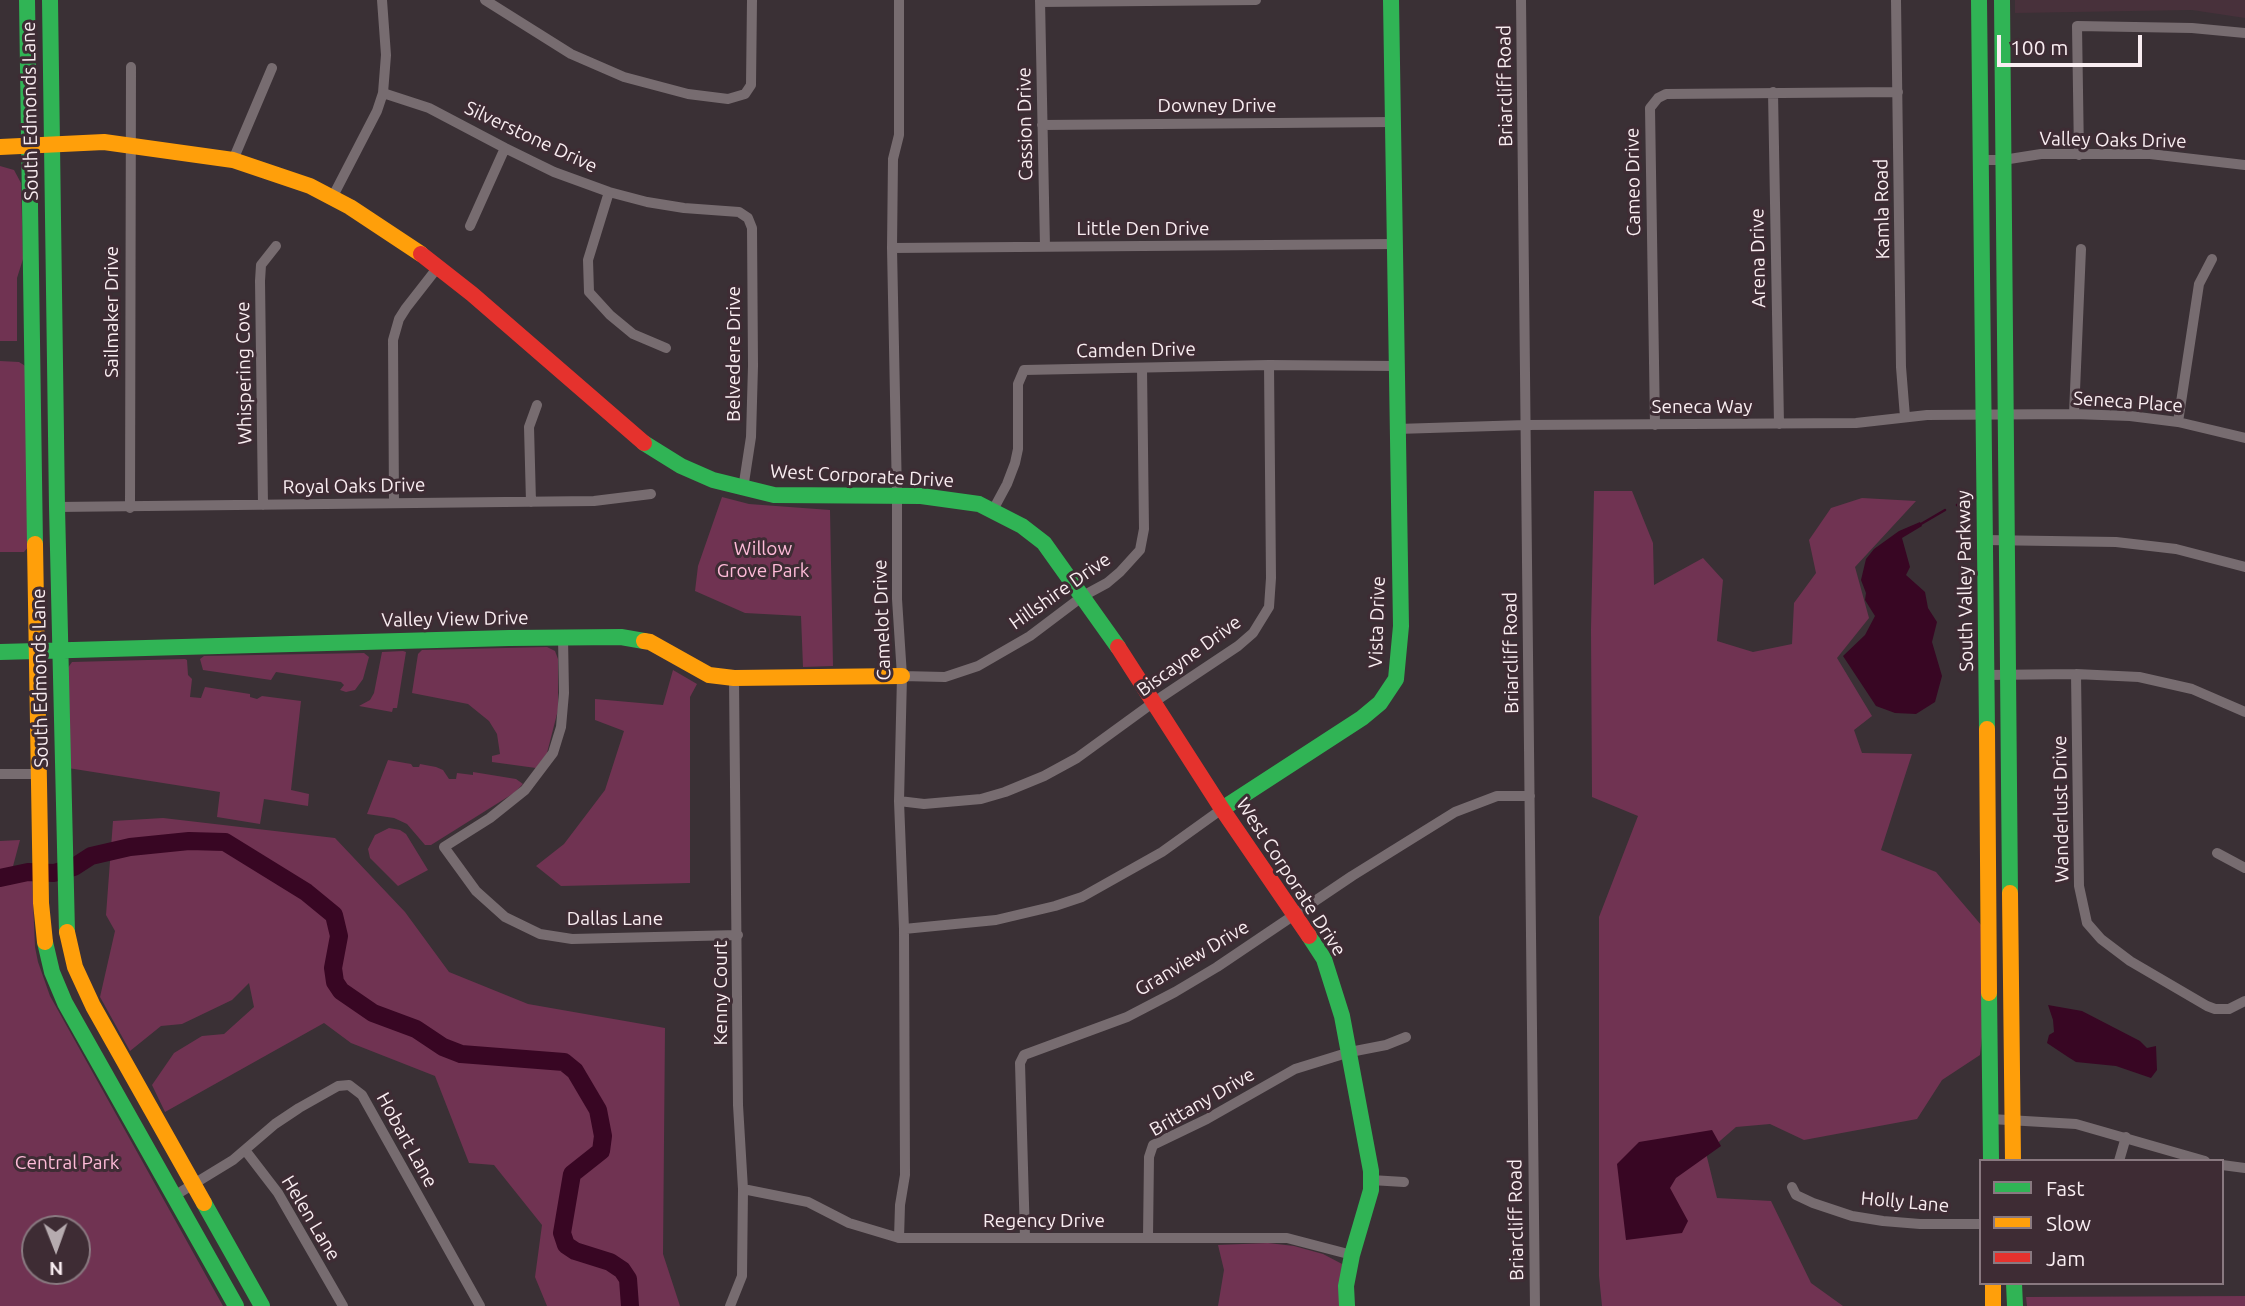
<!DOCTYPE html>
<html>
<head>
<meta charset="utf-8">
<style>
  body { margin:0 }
  #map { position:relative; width:2245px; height:1306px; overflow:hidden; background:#3a3035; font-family:Ubuntu,sans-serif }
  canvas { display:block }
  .legend { position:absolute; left:1979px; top:1159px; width:245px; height:126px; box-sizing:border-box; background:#3e2c34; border:2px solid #897980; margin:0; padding:9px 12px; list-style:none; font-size:21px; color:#f9edf1 }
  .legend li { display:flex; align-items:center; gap:14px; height:35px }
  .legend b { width:35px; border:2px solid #897980 }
  .north { position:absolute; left:21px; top:1215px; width:70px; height:70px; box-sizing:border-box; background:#3e2c34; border:2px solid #897980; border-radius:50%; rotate:179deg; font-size:19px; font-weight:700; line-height:28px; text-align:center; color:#f9edf1 }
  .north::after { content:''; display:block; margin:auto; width:24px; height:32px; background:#b6abaf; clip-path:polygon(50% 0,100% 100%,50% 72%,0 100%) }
  .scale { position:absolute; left:1997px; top:35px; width:145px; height:32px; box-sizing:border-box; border:4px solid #f9edf1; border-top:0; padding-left:9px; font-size:21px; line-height:24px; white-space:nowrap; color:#f9edf1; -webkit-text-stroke:5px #3e2c34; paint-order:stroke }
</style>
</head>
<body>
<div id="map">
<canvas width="2245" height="1306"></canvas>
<ul class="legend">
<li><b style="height:9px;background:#30b455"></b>Fast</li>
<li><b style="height:9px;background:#ff9f0a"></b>Slow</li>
<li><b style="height:9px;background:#e5322d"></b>Jam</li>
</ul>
<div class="north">N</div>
<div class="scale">100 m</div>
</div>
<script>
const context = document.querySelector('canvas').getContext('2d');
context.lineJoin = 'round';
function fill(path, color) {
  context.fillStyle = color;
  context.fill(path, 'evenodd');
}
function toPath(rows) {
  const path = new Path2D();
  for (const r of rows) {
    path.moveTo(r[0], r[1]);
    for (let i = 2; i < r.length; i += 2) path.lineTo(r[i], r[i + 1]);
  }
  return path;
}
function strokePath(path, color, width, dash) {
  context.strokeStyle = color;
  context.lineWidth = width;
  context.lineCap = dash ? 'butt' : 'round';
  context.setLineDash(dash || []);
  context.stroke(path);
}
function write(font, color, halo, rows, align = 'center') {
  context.font = font + ' Ubuntu,sans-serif';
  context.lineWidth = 6;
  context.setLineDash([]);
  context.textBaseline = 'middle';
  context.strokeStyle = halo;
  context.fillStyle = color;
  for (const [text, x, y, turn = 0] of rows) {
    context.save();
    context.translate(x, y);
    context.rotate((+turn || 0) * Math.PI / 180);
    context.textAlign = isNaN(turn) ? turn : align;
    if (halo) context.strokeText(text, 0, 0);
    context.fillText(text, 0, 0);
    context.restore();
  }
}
fill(toPath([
  [2015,0,2245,0,2245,18,2192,10,2015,13]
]), '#48313b');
fill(toPath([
  [0,166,14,170,21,183,23,259,17,278,17,341,0,341],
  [0,361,19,362,27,367,29,546,24,552,0,552],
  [1594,491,1632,491,1653,543,1654,585,1703,558,1723,580,1717,641,1753,652,1792,644,1794,603,1816,573,1809,540,1831,508,1862,498,1916,501,1855,567,1869,618,1837,658,1872,716,1854,730,1862,753,1912,754,1881,850,1936,872,1982,926,1984,1020,1980,1055,1942,1080,1917,1119,1804,1140,1770,1124,1736,1127,1706,1153,1717,1198,1771,1201,1811,1283,1843,1306,1602,1306,1599,1276,1599,917,1638,816,1592,797,1591,629],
  [722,497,749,504,830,510,833,666,803,667,801,616,745,613,695,591,698,566],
  [547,647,555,651,558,659,558,710,547,753,536,768,492,762,492,756,500,754,497,734,489,721,468,704,412,693,418,654,422,650],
  [403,651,406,652,397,708,393,708,392,712,359,706,370,700,374,693,382,652],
  [364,653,369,657,363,679,355,690,346,692,340,690,344,685,341,682,276,672,271,680,203,670,200,659,204,656],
  [185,659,187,660,188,675,192,679,190,697,201,698,205,687,250,694,250,697,257,699,262,696,301,701,291,790,309,794,308,806,264,799,260,824,217,817,220,792,68,768,67,669,72,662],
  [673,670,697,684,690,697,690,883,561,886,536,866,564,844,605,790,624,731,595,720,595,699,663,705],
  [388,760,411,764,413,767,419,767,420,764,436,767,443,770,449,779,456,779,457,773,473,775,473,772,516,779,523,784,514,793,431,845,425,845,407,824,394,818,367,814],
  [163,818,335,838,405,912,449,972,528,1004,665,1028,663,1254,680,1306,547,1306,535,1277,542,1225,494,1165,469,1163,435,1076,351,1043,324,1023,165,1112,152,1085,174,1053,202,1036,224,1034,254,1007,249,983,232,1000,182,1024,161,1026,130,1051,100,997,115,931,106,915,113,821],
  [389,828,400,830,406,834,428,870,398,886,370,858,368,849,375,835],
  [20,840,8,885,32,877,35,947,38,962,50,996,223,1306,0,1306,0,841],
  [77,1229,77,1271,35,1271,35,1229],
  [1268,1243,1294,1246,1323,1254,1344,1265,1340,1306,1218,1306,1224,1270,1218,1245],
  [2245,1296,2245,1306,2027,1306,2026,1297]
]), '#703352');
fill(toPath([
  [1920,522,1922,526,1902,538,1910,567,1906,575,1925,592,1928,608,1937,622,1932,642,1942,676,1935,702,1916,714,1895,713,1876,706,1843,656,1865,635,1875,616,1865,600,1866,593,1861,580,1866,559,1874,549,1899,531],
  [2048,1005,2082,1011,2140,1041,2147,1048,2156,1046,2157,1070,2151,1078,2116,1066,2076,1062,2068,1057,2047,1043,2049,1035,2054,1032,2053,1020],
  [1712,1130,1721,1146,1676,1178,1670,1188,1688,1221,1682,1233,1626,1240,1617,1164,1639,1142]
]), '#380623');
strokePath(toPath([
  [1957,505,1971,495],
  [1921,524,1945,510]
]), '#380623', 2.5);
strokePath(toPath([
  [0,878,28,872,54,873,74,867,91,856,130,847,189,841,225,842,306,892,334,915,339,936,333,968,335,982,341,991,373,1013,416,1029,443,1047,461,1054,564,1062,575,1071,598,1110,603,1136,601,1151,572,1174,562,1233,566,1245,575,1251,610,1262,622,1270,628,1279,630,1306]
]), '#380623', 18);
strokePath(toPath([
  [485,0,571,54,624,77,688,94,728,99,745,94,751,85,752,0],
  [1040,0,1045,247],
  [1521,0,1535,1306],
  [1896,0,1901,367,1905,417],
  [1040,2,1256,0],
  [1773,92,1779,424],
  [383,93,429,108,505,148,554,172,609,192,647,202,684,208,739,212,748,218,752,228,753,366,751,437,743,489],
  [1042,125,1393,122],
  [2079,155,2077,26,2192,28,2245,33],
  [233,160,272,68],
  [1981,160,2003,160,2041,154,2150,154,2245,165],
  [609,192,588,260,589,292,610,315,633,334,666,348],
  [332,198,377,111,383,93,386,55,382,0],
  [470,226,505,148],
  [892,248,1394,244],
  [2074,414,2081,249],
  [2178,422,2199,284,2212,259],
  [1655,425,1650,108,1658,98,1666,94,1898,92],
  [1397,429,1526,425,1856,423,1927,415,2074,414,2130,416,2178,422,2245,438],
  [531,502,529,427,537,405],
  [394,503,393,340,399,319,406,308,438,267],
  [263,505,260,281,261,265,276,246],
  [57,507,594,501,651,494],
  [130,508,131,67],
  [993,510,1007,484,1015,463,1018,449,1018,384,1024,370,1269,365,1396,366],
  [1985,540,2116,542,2176,549,2245,567],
  [563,637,564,693,561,727,553,753,525,790,490,818,444,847,476,891,505,917,540,934,572,939,738,935],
  [2076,674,2079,886,2087,923,2101,939,2130,961,2207,1006,2215,1009,2229,1009,2245,1001],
  [1986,675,2076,674,2139,677,2192,689,2245,712],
  [902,676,945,677,978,666,1030,636,1083,596,1107,583,1120,572,1140,550,1144,529,1142,368],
  [0,774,40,774],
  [899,801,924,804,981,799,1005,792,1044,776,1077,758,1154,702,1238,646,1253,633,1269,607,1271,578,1269,365],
  [2217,853,2245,868],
  [904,929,996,920,1055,906,1082,897,1162,852,1222,809],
  [1991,1119,2076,1124,2205,1161],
  [245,1150,278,1193,343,1306],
  [2119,1161,2126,1137],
  [2222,1165,2245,1168],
  [1371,1180,1404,1182],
  [1792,1187,1796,1195,1813,1203,1852,1216,1883,1221,1920,1224,1981,1224],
  [743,1189,808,1202,849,1223,899,1238,1287,1238,1352,1255],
  [174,1196,233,1160,275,1124,299,1108,338,1086,349,1085,362,1095,480,1306],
  [1148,1237,1149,1157,1153,1145,1207,1119,1295,1069,1350,1052,1386,1045,1406,1037],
  [899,1238,900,1205,905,1175,904,929,899,801,902,676,897,599,897,496,892,248,893,159,899,135,899,0],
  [1025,1238,1020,1063,1024,1055,1127,1017,1175,992,1217,967,1352,876,1455,812,1497,796,1530,796],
  [730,1306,742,1276,743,1189,738,1105,734,678]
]), '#776c70', 10);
strokePath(toPath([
  [27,0,35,544],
  [50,0,57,507,67,932],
  [1979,0,1987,729],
  [2002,0,2010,893],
  [644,443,681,466,713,480,774,495,921,496,979,504,1022,526,1044,543,1118,647],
  [0,652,509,638,621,637,644,641],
  [1222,809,1362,718,1380,703,1396,679,1401,626,1391,0],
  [1309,936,1324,959,1342,1016,1371,1171,1371,1190,1352,1255,1346,1286,1347,1306],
  [45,942,52,972,65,1003,236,1306],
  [1989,993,1991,1161],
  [204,1203,262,1306],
  [2014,1283,2015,1306]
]), '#30b455', 16);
strokePath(toPath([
  [0,147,104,142,233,160,310,186,350,207,421,254],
  [35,544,41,903,45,942],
  [644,641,650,642,709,675,734,678,902,676],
  [1987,729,1989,993],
  [2010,893,2013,1161],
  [67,932,75,967,93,1006,204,1203],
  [1993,1283,1993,1306]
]), '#ff9f0a', 16);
strokePath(toPath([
  [421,254,472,294,644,443],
  [1118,647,1222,809,1309,936]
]), '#e5322d', 16);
write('19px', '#f9edf1', '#3e2c34', [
  ["Briarcliff Road",1505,86,-91],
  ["Downey Drive",1217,106],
  ["South Edmonds Lane",30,111,-91],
  ["Cassion Drive",1025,124,-91],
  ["Silverstone Drive",531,137,25],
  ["Valley Oaks Drive",2113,140,1],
  ["Cameo Drive",1633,182,-91],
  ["Kamla Road",1882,209,-91],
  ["Little Den Drive",1143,229],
  ["Arena Drive",1758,258,-91],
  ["Sailmaker Drive",112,312,-90],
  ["Camden Drive",1136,350,-1],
  ["Belvedere Drive",734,354,-90],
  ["Whispering Cove",244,373,-91],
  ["Seneca Place",2128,402,4],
  ["Seneca Way",1702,407],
  ["West Corporate Drive",862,476,3],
  ["Royal Oaks Drive",354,486,-1],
  ["South Valley Parkway",1965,581,-91],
  ["Hillshire Drive",1060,591,-35],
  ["Valley View Drive",455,619,-1],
  ["Camelot Drive",882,620,-92],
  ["Vista Drive",1377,622,-88],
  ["Briarcliff Road",1511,653,-91],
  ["Biscayne Drive",1189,656,-36],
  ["South Edmonds Lane",40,678,-91],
  ["Wanderlust Drive",2061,809,-91],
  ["West Corporate Drive",1291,877,57],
  ["Dallas Lane",615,919],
  ["Granview Drive",1192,958,-31],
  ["Kenny Court",721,993,-90],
  ["Brittany Drive",1202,1102,-30],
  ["Hobart Lane",407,1140,61],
  ["Holly Lane",1905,1202,5],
  ["Helen Lane",311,1218,59],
  ["Briarcliff Road",1516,1220,-91],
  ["Regency Drive",1044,1221]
]);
write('19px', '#febbd8', '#3e2c34', [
  ["Willow",763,549],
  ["Grove Park",763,571],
  ["Central Park",67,1163]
]);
</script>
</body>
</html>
